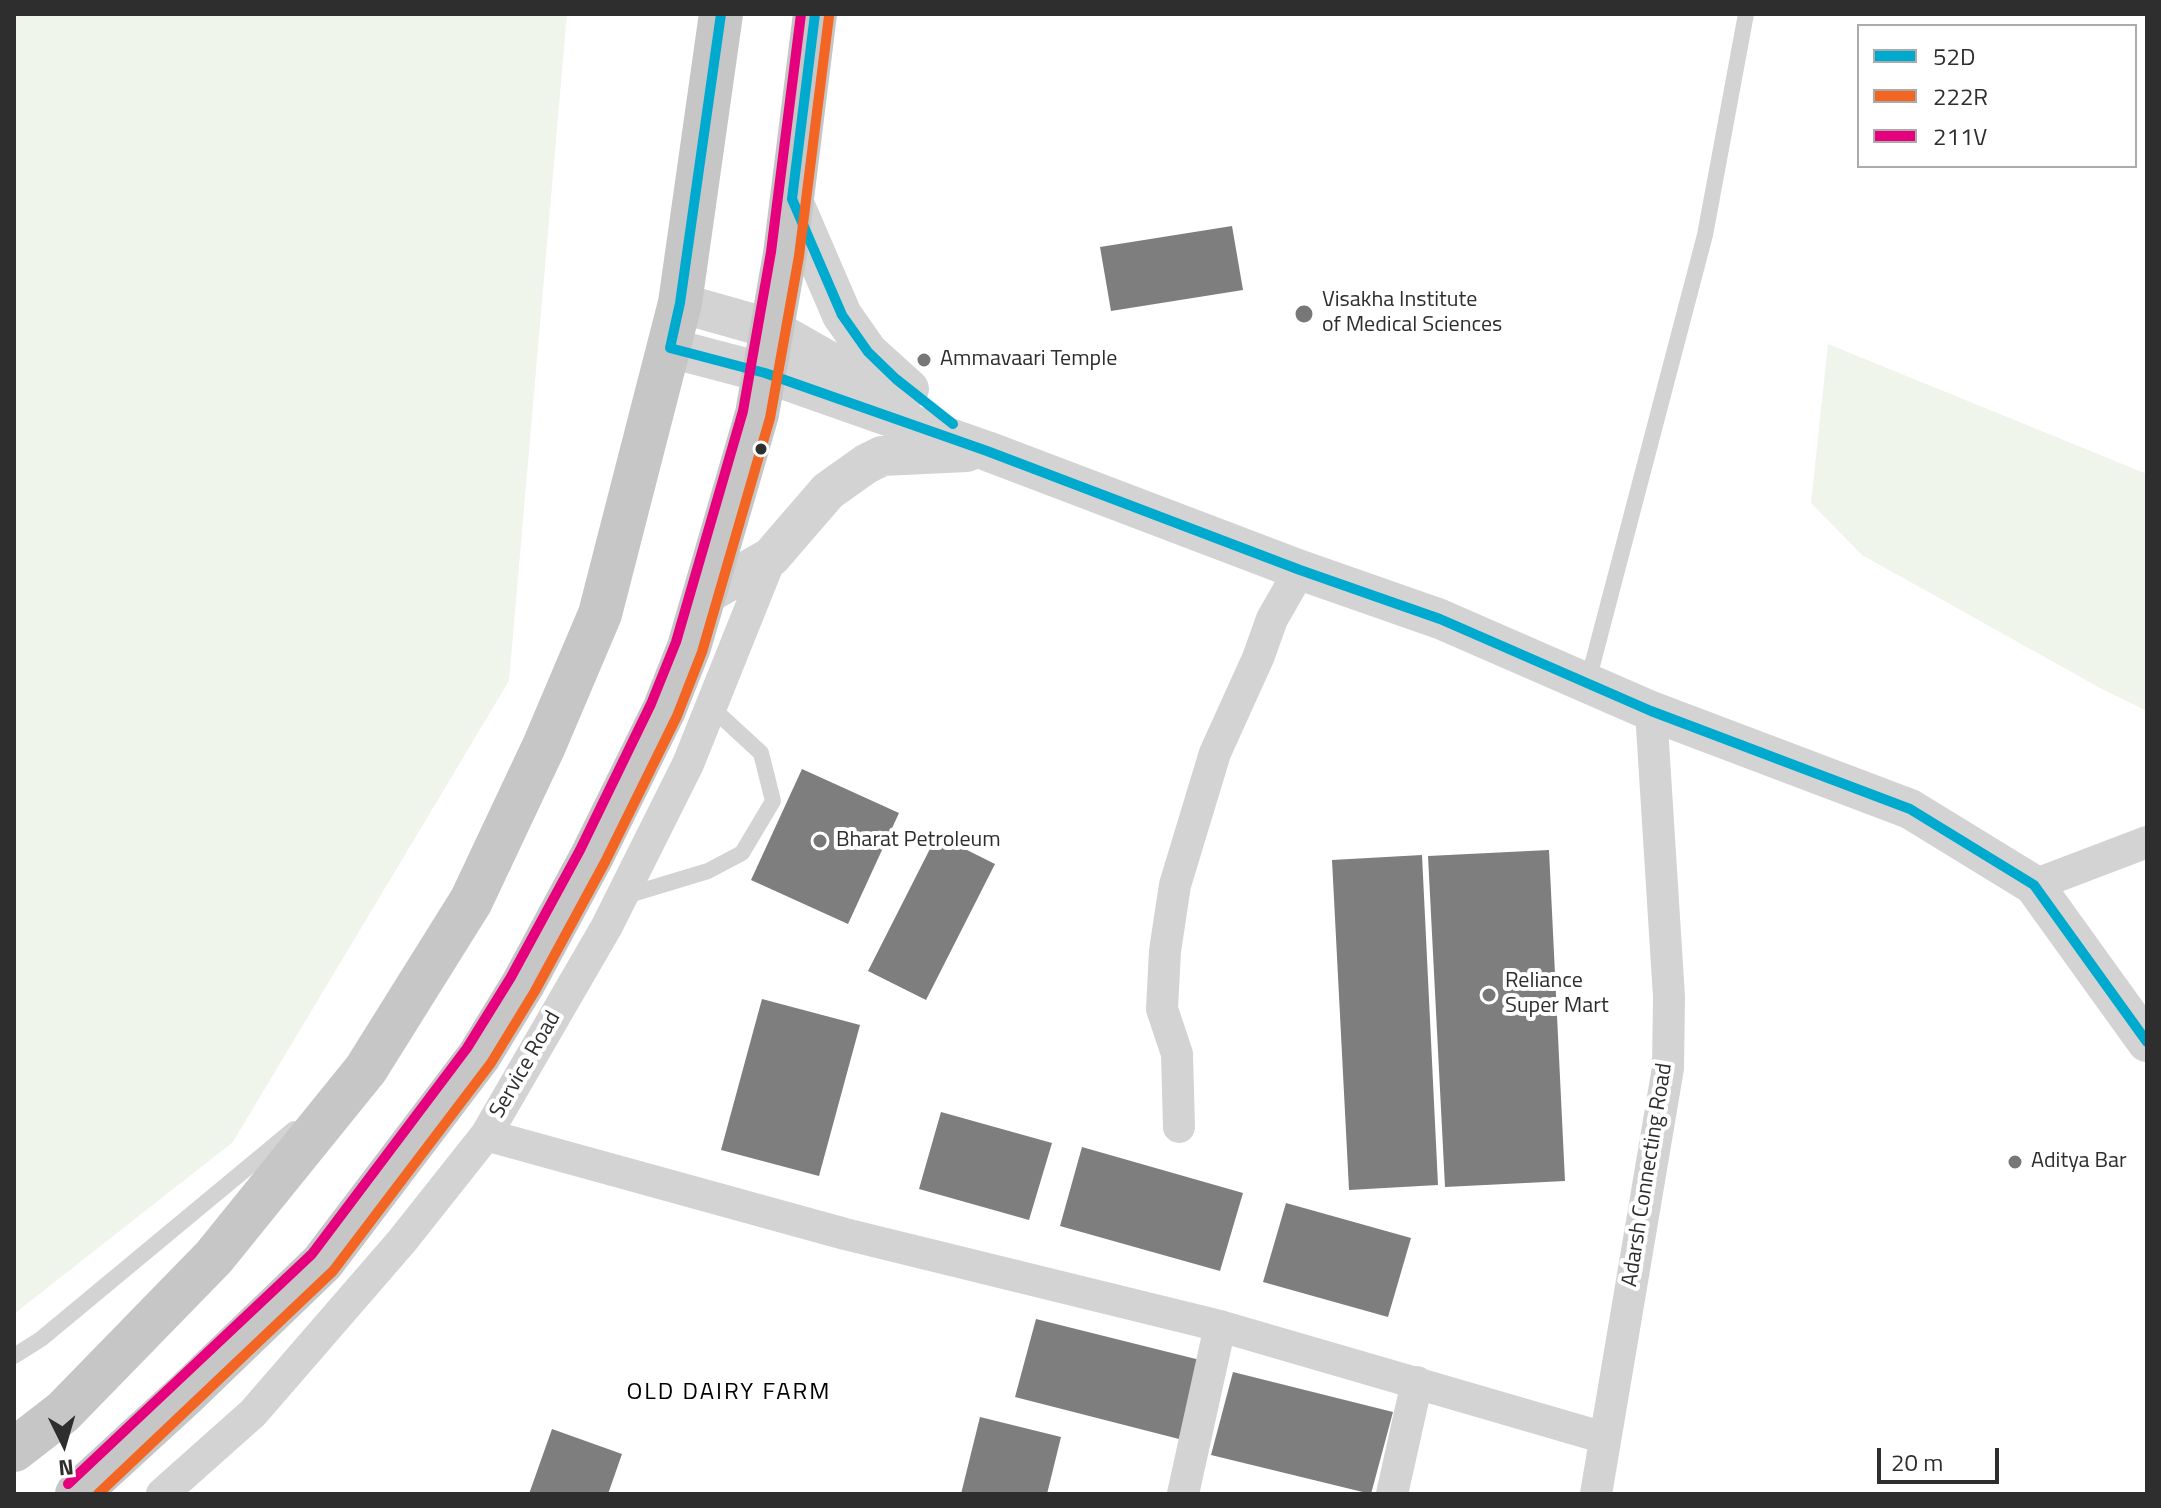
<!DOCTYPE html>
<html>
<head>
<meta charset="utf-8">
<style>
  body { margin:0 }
  #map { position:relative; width:2161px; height:1508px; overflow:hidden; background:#fff; font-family:"Titillium Web",sans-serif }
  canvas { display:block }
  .frame { position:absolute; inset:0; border:16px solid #2e2e2e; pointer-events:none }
  .legend { position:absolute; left:1857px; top:24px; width:280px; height:144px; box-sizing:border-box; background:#fff; border:2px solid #ababab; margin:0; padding:10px 14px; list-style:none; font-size:24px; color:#2e2e2e }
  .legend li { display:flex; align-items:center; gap:16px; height:40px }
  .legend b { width:40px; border:2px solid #ababab }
  .north { position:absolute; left:24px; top:1404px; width:80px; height:80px; -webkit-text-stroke:6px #fff; paint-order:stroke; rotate:175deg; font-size:22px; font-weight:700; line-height:32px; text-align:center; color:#2e2e2e }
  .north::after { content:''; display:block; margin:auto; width:28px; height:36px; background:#2e2e2e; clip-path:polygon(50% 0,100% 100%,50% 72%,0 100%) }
  .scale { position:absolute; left:1877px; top:1448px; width:122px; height:36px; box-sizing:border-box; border:4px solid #2e2e2e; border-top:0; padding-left:10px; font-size:24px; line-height:28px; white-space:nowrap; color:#2e2e2e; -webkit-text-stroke:6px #fff; paint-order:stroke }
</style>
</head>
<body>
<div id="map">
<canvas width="2161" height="1508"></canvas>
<div class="frame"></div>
<ul class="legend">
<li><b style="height:10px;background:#00a9ce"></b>52D</li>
<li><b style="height:10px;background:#f26522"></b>222R</li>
<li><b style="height:10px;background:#e5007d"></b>211V</li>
</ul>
<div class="north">N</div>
<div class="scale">20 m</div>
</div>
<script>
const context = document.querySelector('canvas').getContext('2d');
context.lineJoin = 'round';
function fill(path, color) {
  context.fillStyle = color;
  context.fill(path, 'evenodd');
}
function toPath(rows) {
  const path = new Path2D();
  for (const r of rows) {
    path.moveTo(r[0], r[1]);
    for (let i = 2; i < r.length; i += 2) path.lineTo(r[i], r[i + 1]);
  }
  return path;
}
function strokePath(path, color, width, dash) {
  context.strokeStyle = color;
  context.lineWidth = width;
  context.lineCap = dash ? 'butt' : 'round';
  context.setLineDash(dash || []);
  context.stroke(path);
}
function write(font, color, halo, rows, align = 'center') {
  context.font = font + ' "Titillium Web",sans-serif';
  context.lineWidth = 8;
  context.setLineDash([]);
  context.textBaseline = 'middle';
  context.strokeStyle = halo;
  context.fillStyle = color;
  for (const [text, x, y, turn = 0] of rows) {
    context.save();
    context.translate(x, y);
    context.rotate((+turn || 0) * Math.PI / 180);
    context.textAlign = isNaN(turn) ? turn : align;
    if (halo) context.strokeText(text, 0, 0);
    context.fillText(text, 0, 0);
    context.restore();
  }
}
fill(toPath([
  [14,14,567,14,509,681,233,1142,14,1314],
  [1828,344,2147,474,2147,711,2100,688,1862,555,1811,503]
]), '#f0f5eb');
fill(toPath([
  [1232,226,1243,290,1111,311,1100,247],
  [802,769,899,813,848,924,751,880],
  [937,835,995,864,926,1000,868,971],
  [1549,850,1565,1181,1445,1187,1428,856],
  [1422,855,1438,1185,1349,1190,1332,860],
  [762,999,860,1025,819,1176,721,1150],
  [941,1112,1052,1143,1029,1220,919,1189],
  [1082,1147,1243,1193,1220,1271,1060,1226],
  [1286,1203,1411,1238,1388,1317,1263,1282],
  [1036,1319,1200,1360,1179,1439,1015,1397],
  [1233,1372,1393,1412,1371,1494,1211,1455],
  [980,1417,1061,1437,1047,1494,961,1494],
  [552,1429,622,1454,608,1494,529,1494]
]), '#7e7e7e');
strokePath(toPath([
  [1588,681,1705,235,1746,14],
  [622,897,708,871,742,853,773,801,761,753,711,707],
  [14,1356,41,1339,294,1129]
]), '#d3d3d3', 16);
strokePath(toPath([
  [2034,885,2147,842],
  [1179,1127,1177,1054,1162,1009,1165,951,1175,885,1215,753,1258,658,1272,619,1300,570],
  [486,1135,845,1234,1220,1326,1605,1438],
  [162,1494,253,1413,402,1241,486,1135,607,926,688,764,771,557],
  [1183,1494,1220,1326],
  [1392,1494,1417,1382],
  [1596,1494,1668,1068,1669,997,1651,711]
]), '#d3d3d3', 32);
strokePath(toPath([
  [792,199,842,315,868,352,909,389],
  [680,303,772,329,897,400],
  [670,348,765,373,987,451,1300,570,1440,619,1651,711,1910,809,2034,885,2147,1042],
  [705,595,771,557,828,491,866,464,882,456,967,452]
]), '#d3d3d3', 40);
strokePath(toPath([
  [14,1450,63,1412,214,1257,366,1069,471,901,544,746,600,614,680,303,721,14],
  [77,1494,187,1393,322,1263,479,1056,523,984,592,856,664,710,689,647,757,414,785,254,815,14]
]), '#c6c6c6', 44);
strokePath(toPath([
  [721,14,680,303,670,348,765,373,987,451,1300,570,1440,619,1651,711,1910,809,2034,885,2147,1042],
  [815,14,792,199,842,315,868,352,896,379,953,424]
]), '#00a9ce', 10);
strokePath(toPath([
  [98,1494,333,1271,491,1063,535,991,605,862,677,716,702,652,770,418,799,256,829,16]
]), '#f26522', 10);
strokePath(toPath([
  [68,1484,312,1254,467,1048,511,977,580,850,651,704,676,642,743,411,771,252,801,14]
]), '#e5007d', 10);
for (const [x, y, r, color] of [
  [1304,314,10,"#777"],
  [924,360,8,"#777"],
  [761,449,7,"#2e2e2e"],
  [820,841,8,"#777"],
  [1489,995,8,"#777"],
  [2015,1162,8,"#777"]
]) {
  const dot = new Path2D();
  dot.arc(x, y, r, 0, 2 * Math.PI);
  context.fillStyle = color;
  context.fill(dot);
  strokePath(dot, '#fff', 3);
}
write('22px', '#2e2e2e', '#fff', [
  ["Visakha Institute",1322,301],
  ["of Medical Sciences",1322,326],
  ["Ammavaari Temple",940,360],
  ["Bharat Petroleum",836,841],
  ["Reliance",1505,982],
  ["Super Mart",1505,1007],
  ["Aditya Bar",2031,1162]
], 'left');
write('22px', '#2e2e2e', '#fff', [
  ["Service Road",526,1065,-60],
  ["Adarsh Connecting Road",1648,1175,-81]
]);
context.letterSpacing = '2px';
write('24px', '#000', '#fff', [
  ["OLD DAIRY FARM",729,1393]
]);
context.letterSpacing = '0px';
</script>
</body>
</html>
